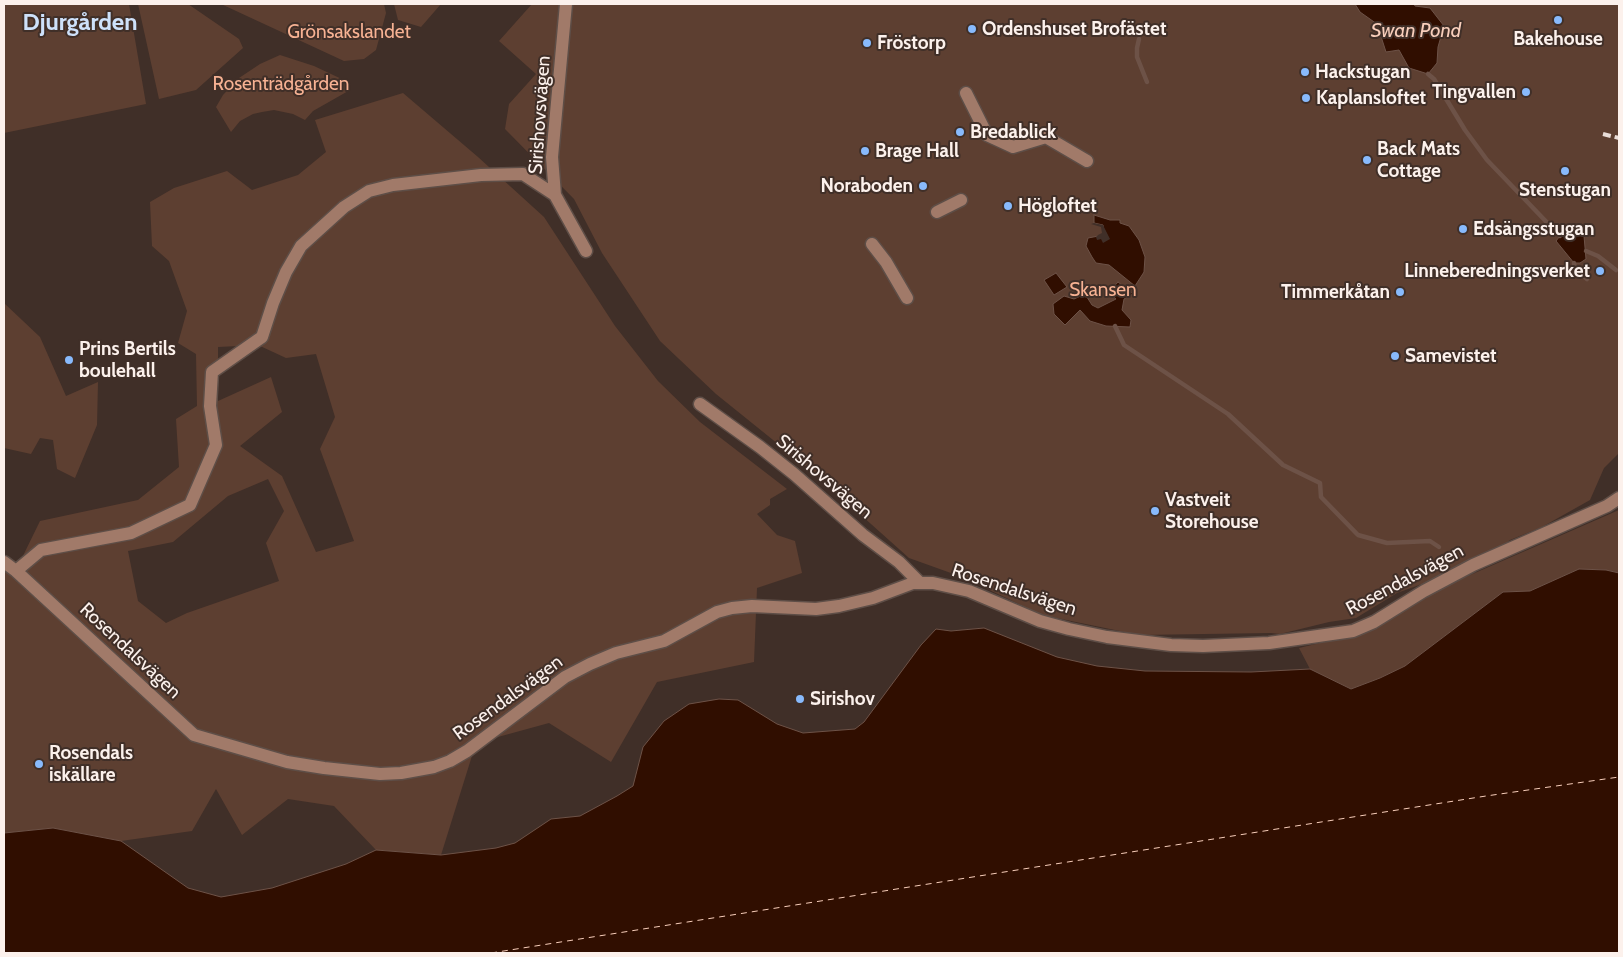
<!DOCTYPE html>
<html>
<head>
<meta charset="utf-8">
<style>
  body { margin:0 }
  #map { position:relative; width:1623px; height:957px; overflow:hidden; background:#402f28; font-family:Cabin,sans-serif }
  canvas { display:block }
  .frame { position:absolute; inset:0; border:5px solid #fcf1ec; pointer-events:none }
</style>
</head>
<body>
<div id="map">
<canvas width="1623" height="957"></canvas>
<div class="frame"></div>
</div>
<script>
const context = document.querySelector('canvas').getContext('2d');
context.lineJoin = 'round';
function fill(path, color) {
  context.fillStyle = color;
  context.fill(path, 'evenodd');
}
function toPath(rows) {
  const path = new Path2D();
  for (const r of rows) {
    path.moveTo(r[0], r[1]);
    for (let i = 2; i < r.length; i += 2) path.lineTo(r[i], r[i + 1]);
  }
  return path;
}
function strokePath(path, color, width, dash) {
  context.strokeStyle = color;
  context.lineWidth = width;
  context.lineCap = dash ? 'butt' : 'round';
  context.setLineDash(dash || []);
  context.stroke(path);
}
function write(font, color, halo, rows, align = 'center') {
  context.font = font + ' Cabin,sans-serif';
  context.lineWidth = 4;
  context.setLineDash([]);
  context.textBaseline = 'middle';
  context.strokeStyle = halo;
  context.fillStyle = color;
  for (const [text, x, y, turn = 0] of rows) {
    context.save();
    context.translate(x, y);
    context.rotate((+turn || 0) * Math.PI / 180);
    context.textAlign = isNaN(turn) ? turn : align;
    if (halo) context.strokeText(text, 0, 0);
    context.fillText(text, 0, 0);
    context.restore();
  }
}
fill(toPath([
  [4,4,129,4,146,104,4,133],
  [138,4,188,4,239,39,243,48,196,90,159,99],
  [221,4,384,4,386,13,376,50,364,59,344,61],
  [394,4,441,4,421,27,398,20],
  [532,4,1619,4,1619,453,1604,468,1590,500,1542,527,1510,540,1496,552,1433,580,1397,593,1356,618,1329,622,1280,634,1271,633,1139,635,1042,615,962,577,909,558,814,473,716,394,660,341,602,253,574,199,505,129,509,104,536,74,499,41],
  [280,55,314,66,348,82,350,90,313,111,305,120,293,114,274,110,262,112,253,114,240,121,231,132,216,107,223,95,239,78,260,64],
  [403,93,478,157,544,217,615,326,658,381,700,422,787,489,770,499,770,505,757,514,777,535,795,541,802,573,757,588,754,662,657,682,611,762,549,723,476,743,441,855,376,850,334,806,288,799,242,835,216,789,192,831,121,841,53,828,4,833,4,563,19,564,40,521,138,500,179,467,176,419,197,406,196,354,178,343,187,311,169,261,152,246,150,202,174,188,227,171,252,190,298,175,326,152,315,120],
  [258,345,286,358,316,354,335,417,320,449,354,541,316,552,282,476,240,446,282,412,271,377,218,401,218,347],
  [268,479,284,511,266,543,279,581,187,613,166,623,138,601,128,551,173,542,228,496],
  [4,303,40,337,66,396,98,382,97,425,75,478,57,469,53,440,40,438,31,454,4,448],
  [1619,510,1619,573,1606,570,1579,569,1530,591,1503,592,1405,666,1380,678,1351,689,1310,669,1299,648,1349,636,1378,623,1461,579]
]), '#5d3f31');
const water = toPath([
  [1355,4,1414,4,1415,6,1430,8,1444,26,1438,47,1437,63,1428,74,1409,68,1399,50,1386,52,1377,24,1360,12,1355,4],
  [1094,215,1110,220,1120,220,1120,223,1129,226,1139,240,1145,257,1144,272,1135,286,1109,265,1096,263,1092,257,1086,246,1088,238,1104,235,1103,225,1094,223,1094,215],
  [1570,231,1584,236,1586,259,1580,263,1574,263,1556,241,1560,236,1570,231],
  [1056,273,1067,287,1054,295,1044,280,1056,273],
  [1118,282,1133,294,1124,299,1122,310,1131,320,1130,327,1106,326,1090,321,1080,310,1065,325,1054,314,1053,304,1064,296,1074,299,1085,294,1092,305,1098,308,1116,299,1109,292,1118,282],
  [1579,569,1606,570,1619,573,1619,953,4,953,4,833,53,828,121,841,188,888,221,897,272,888,346,864,376,850,441,855,496,848,515,843,551,819,580,816,617,796,633,786,643,747,664,721,689,704,719,699,738,700,777,724,803,733,855,729,864,722,921,645,936,629,951,631,984,628,1057,657,1097,666,1145,671,1251,672,1310,669,1351,689,1380,678,1405,666,1503,592,1530,591,1579,569]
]);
fill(water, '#300e00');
strokePath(water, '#6d5247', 1);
fill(toPath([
  [1094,223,1103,225,1110,239,1103,243,1101,239,1097,240,1096,237,1098,235,1102,233,1101,227,1091,224]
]), '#402f28');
strokePath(toPath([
  [1139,39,1137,48,1137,57,1147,82],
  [1428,74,1434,79,1465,130,1487,160,1560,236],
  [1586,251,1598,256,1616,270],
  [1574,263,1575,268,1587,279],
  [1115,326,1124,345,1228,414,1283,465,1320,483,1321,497,1358,535,1387,543,1430,541,1439,547]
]), '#6d5247', 4.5);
strokePath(toPath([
  [491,953,1486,796,1619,777]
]), '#f8cebb', 1, [6, 5]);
const minor = toPath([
  [566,4,552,157,555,195,586,251],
  [966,93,987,135,1013,147,1046,137,1087,161],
  [937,212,961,200],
  [872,244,886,262,907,298],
  [700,404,760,447,794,474,863,535,899,562,920,583],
  [4,562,16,571,194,735,287,762,324,768,380,774,401,773,434,767,450,761,467,751,565,677,590,664,616,653,664,641,717,612,732,608,752,606,816,609,839,606,873,598,913,583,933,583,969,591,1040,621,1069,629,1107,637,1171,645,1203,646,1269,643,1353,631,1374,622,1424,591,1473,565,1607,506,1619,498],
  [16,571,41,550,131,533,190,505,216,445,210,406,212,372,262,337,273,303,286,272,301,246,344,207,369,191,393,185,481,175,523,174,555,195]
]);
strokePath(minor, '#5e4e47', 15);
strokePath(minor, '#a17a69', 12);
strokePath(toPath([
  [1603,134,1619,138]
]), '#e9ddd8', 4, [8, 4]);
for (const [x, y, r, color] of [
  [1558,20,5,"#88bafc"],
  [972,29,5,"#88bafc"],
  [867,43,5,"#88bafc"],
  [1305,72,5,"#88bafc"],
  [1526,92,5,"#88bafc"],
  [1306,98,5,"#88bafc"],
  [960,132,5,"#88bafc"],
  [865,151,5,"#88bafc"],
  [1367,160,5,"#88bafc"],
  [1565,171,5,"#88bafc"],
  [923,186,5,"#88bafc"],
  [1008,206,5,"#88bafc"],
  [1463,229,5,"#88bafc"],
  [1600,271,5,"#88bafc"],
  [1400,292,5,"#88bafc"],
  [1395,356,5,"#88bafc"],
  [69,360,5,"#88bafc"],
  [1155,511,5,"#88bafc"],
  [800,699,5,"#88bafc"],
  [39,764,5,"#88bafc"]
]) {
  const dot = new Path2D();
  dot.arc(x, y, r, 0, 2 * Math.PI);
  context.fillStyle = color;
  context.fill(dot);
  strokePath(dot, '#402f28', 2);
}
write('bold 19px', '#fcf1ec', '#402f28', [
  ["Ordenshuset Brofästet",982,29],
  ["Bakehouse",1558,39,"center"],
  ["Fröstorp",877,43],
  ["Hackstugan",1315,72],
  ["Tingvallen",1516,92,"right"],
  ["Kaplansloftet",1316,98],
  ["Bredablick",970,132],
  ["Back Mats",1377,149],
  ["Cottage",1377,171],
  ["Brage Hall",875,151],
  ["Noraboden",913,186,"right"],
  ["Stenstugan",1565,190,"center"],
  ["Högloftet",1018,206],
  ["Edsängsstugan",1473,229],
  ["Linneberedningsverket",1590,271,"right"],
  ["Timmerkåtan",1390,292,"right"],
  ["Prins Bertils",79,349],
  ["boulehall",79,371],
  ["Samevistet",1405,356],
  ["Vastveit",1165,500],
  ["Storehouse",1165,522],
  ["Sirishov",810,699],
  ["Rosendals",49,753],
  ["iskällare",49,775]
], 'left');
write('19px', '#f7b293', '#402f28', [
  ["Grönsakslandet",349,32],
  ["Rosenträdgården",281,84],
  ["Skansen",1103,290]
]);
write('19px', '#fcf1ec', '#402f28', [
  ["Sirishovsvägen",540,115,-86],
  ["Sirishovsvägen",824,477,40],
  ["Rosendalsvägen",1405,580,-28],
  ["Rosendalsvägen",1014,590,18],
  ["Rosendalsvägen",130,651,43],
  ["Rosendalsvägen",508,698,-36]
]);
write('italic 20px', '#f8cebb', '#402f28', [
  ["Swan Pond",1416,31]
]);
write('bold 24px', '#cee1fa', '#402f28', [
  ["Djurgården",80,23]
]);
</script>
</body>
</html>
